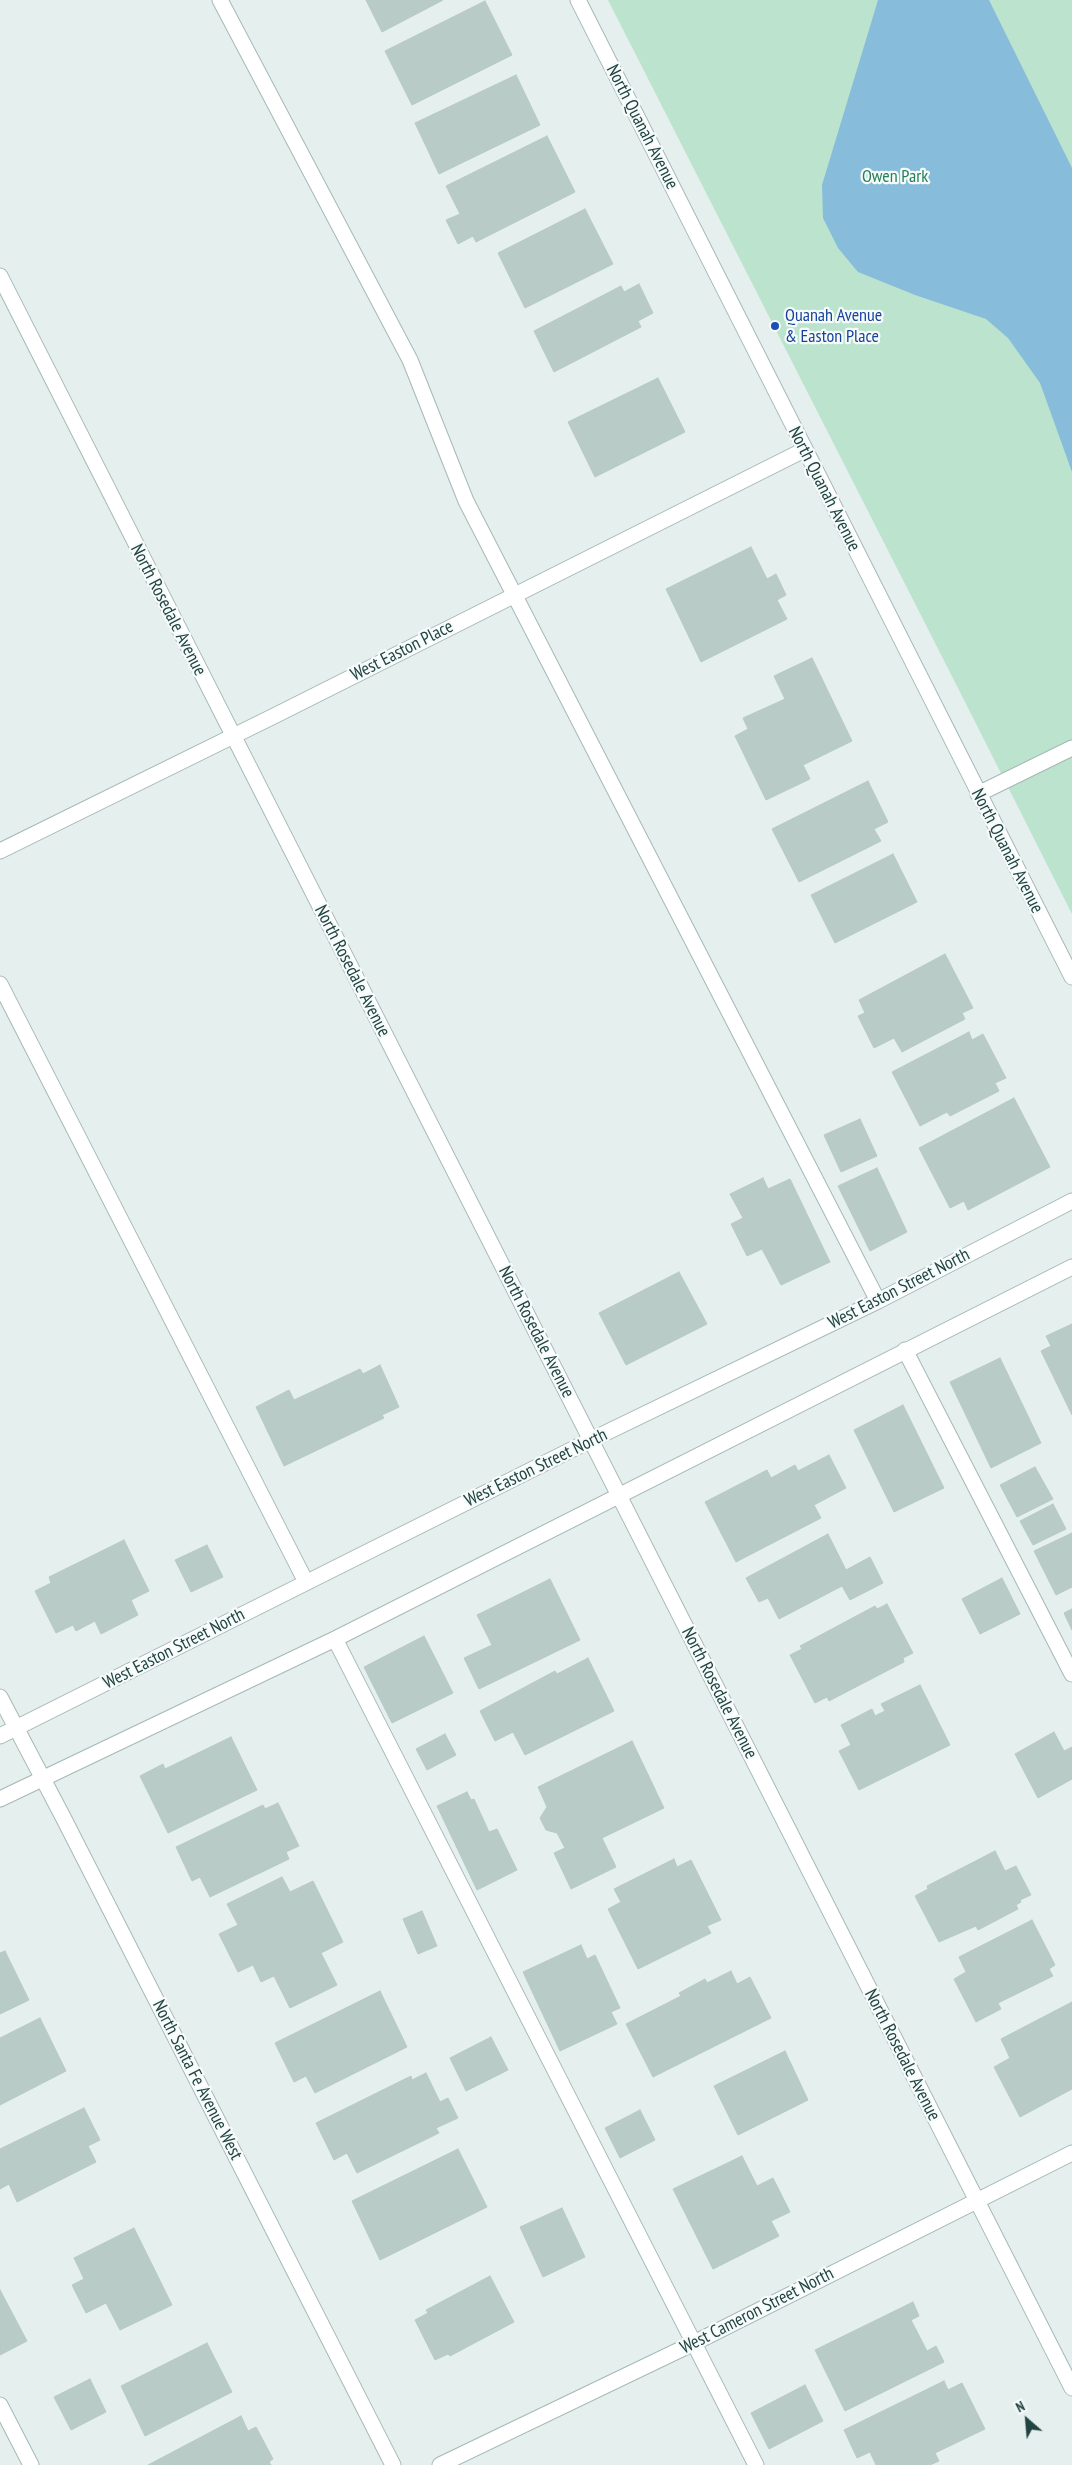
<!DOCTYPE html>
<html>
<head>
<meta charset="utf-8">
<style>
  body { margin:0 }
  #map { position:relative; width:1072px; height:2465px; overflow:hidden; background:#e5efed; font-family:"PT Sans Narrow",sans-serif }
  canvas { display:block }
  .north { position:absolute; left:1002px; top:2395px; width:50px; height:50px; -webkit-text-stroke:4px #f6fbfa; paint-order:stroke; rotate:333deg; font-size:14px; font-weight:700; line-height:20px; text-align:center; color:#214442 }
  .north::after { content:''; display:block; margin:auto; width:18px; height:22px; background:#214442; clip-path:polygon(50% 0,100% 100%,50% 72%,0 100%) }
</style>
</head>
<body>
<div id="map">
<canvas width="1072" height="2465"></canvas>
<div class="north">N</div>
</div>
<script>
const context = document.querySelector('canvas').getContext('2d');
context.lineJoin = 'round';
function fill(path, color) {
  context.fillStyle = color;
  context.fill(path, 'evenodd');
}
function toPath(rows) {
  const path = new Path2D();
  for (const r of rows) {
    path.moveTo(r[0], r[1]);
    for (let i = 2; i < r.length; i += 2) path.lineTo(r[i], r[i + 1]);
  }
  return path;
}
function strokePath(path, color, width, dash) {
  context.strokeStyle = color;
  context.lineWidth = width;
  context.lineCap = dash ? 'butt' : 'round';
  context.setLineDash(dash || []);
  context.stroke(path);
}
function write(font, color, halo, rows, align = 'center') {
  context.font = font + ' "PT Sans Narrow",sans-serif';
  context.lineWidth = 4.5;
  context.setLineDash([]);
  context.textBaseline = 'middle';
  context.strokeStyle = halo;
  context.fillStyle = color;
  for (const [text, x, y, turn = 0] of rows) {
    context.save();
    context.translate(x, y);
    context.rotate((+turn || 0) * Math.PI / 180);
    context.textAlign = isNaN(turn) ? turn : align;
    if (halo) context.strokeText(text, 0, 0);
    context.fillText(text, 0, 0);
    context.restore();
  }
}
fill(toPath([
  [608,0,1072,0,1072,914,961,694]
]), '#bbe3ce');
fill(toPath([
  [878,0,989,0,1072,168,1072,472,1040,383,1008,338,986,319,915,295,858,272,838,248,823,218,822,185]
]), '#87bdda');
const building = toPath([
  [366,0,443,0,382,32,366,0],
  [485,1,512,55,412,105,385,51,485,1],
  [516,75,540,125,439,174,415,123,516,75],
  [547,136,575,192,476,242,473,236,458,244,446,220,460,214,446,186,547,136],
  [585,209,613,264,525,308,498,253,585,209],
  [639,284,653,313,638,321,641,327,554,372,534,331,621,286,624,292,639,284],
  [658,378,685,432,595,477,568,422,658,378],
  [751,547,767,579,776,574,786,595,777,600,787,619,701,662,666,589,751,547],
  [812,658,852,741,803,765,810,779,766,800,735,736,748,729,743,718,785,699,774,676,812,658],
  [868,781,888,822,874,829,881,841,799,882,772,829,868,781],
  [893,854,917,902,835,943,811,895,893,854],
  [945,954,973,1008,962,1013,965,1019,902,1052,894,1038,874,1048,858,1016,865,1013,859,1000,945,954],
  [969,1032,972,1040,983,1034,1006,1078,995,1083,999,1091,950,1116,947,1112,920,1126,892,1072,969,1032],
  [1014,1098,1050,1167,968,1210,964,1201,950,1208,919,1148,1014,1098],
  [860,1119,877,1156,841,1172,824,1135,860,1119],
  [877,1168,907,1232,870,1251,838,1186,877,1168],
  [763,1178,768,1189,790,1179,830,1262,781,1285,762,1249,747,1256,731,1224,743,1218,730,1194,763,1178],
  [679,1272,707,1324,626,1365,599,1313,679,1272],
  [1072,1324,1072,1415,1041,1351,1051,1346,1046,1336,1072,1324],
  [1000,1358,1041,1443,991,1468,950,1382,1000,1358],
  [380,1365,399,1407,382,1415,384,1418,284,1466,256,1407,289,1390,294,1400,360,1369,363,1374,380,1365],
  [903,1405,944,1488,894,1512,854,1430,903,1405],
  [829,1455,846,1488,814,1505,821,1518,736,1562,705,1502,767,1470,771,1478,795,1465,798,1471,829,1455],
  [1035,1467,1053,1499,1017,1517,1000,1485,1035,1467],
  [1053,1504,1066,1529,1033,1545,1020,1521,1053,1504],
  [1072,1533,1072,1587,1056,1595,1034,1551,1072,1533],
  [828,1534,846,1570,870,1557,883,1583,850,1600,842,1586,779,1619,768,1598,759,1602,746,1578,828,1534],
  [124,1540,149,1591,131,1600,138,1615,101,1634,95,1621,76,1631,73,1625,56,1633,35,1591,51,1583,49,1577,124,1540],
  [207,1545,223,1577,191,1592,175,1560,207,1545],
  [1002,1578,1020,1614,980,1634,962,1599,1002,1578],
  [550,1579,580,1640,479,1689,464,1658,492,1645,477,1615,550,1579],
  [887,1604,913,1653,903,1658,904,1662,829,1701,827,1697,815,1703,790,1655,802,1649,800,1646,875,1606,877,1609,887,1604],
  [1072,1609,1072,1630,1064,1613,1072,1609],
  [424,1636,453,1693,392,1723,364,1667,424,1636],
  [588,1658,614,1711,525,1755,513,1732,495,1741,480,1711,555,1671,557,1674,588,1658],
  [920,1685,950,1745,859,1790,839,1751,851,1745,841,1725,872,1709,875,1716,885,1711,881,1704,920,1685],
  [1054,1732,1064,1751,1072,1747,1072,1779,1038,1798,1015,1754,1054,1732],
  [445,1734,456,1755,427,1770,416,1749,445,1734],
  [231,1737,257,1790,168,1833,140,1776,163,1764,165,1769,231,1737],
  [632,1741,664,1808,602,1838,616,1867,571,1889,554,1853,565,1848,557,1833,546,1830,540,1818,547,1807,538,1787,632,1741],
  [467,1792,471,1800,474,1799,489,1832,497,1829,517,1870,477,1890,437,1806,467,1792],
  [278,1803,299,1846,286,1852,289,1859,210,1897,200,1877,192,1881,176,1847,263,1805,265,1809,278,1803],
  [995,1851,1005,1871,1016,1866,1031,1895,1020,1900,1021,1902,1016,1905,1018,1909,978,1930,976,1926,939,1942,915,1896,928,1889,927,1886,995,1851],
  [674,1859,677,1867,691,1860,721,1920,707,1926,711,1933,638,1969,608,1909,621,1902,614,1889,674,1859],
  [282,1877,290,1892,313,1881,343,1942,321,1953,337,1985,290,2008,274,1976,261,1982,253,1965,238,1972,219,1934,238,1925,227,1904,282,1877],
  [422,1911,437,1946,418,1954,403,1919,422,1911],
  [1032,1920,1055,1965,1049,1969,1053,1976,998,2003,1001,2009,976,2022,954,1979,966,1972,959,1957,1032,1920],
  [581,1945,587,1959,595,1955,620,2008,611,2012,617,2024,560,2051,523,1972,581,1945],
  [5,1951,29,2000,0,2014,0,1953,5,1951],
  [731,1971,737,1984,750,1977,771,2018,653,2077,626,2024,681,1996,679,1993,705,1979,707,1983,731,1971],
  [380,1991,407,2047,315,2093,306,2076,294,2082,275,2043,380,1991],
  [1072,2002,1072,2089,1020,2117,994,2067,1010,2058,1001,2039,1072,2002],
  [40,2018,66,2071,0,2105,0,2038,40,2018],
  [491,2037,508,2070,466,2091,450,2058,491,2037],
  [785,2051,808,2100,738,2135,714,2086,785,2051],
  [426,2073,440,2102,448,2098,458,2118,436,2128,439,2133,357,2173,347,2153,334,2160,316,2123,411,2076,412,2080,426,2073],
  [84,2108,100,2140,88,2146,96,2162,17,2202,9,2184,0,2189,0,2149,84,2108],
  [640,2110,655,2140,620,2158,605,2128,640,2110],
  [458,2149,487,2207,380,2260,352,2201,458,2149],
  [742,2156,757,2186,773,2178,790,2212,771,2221,779,2236,713,2269,673,2189,742,2156],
  [562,2208,585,2257,543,2277,520,2227,562,2208],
  [134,2228,172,2305,120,2330,106,2303,86,2313,72,2285,84,2279,74,2258,134,2228],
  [490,2276,514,2322,450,2356,448,2354,435,2360,415,2320,428,2313,426,2310,490,2276],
  [0,2290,27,2341,0,2355,0,2290],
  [913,2302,919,2316,911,2320,927,2351,936,2346,944,2362,845,2411,815,2350,913,2302],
  [207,2343,232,2392,145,2436,121,2386,207,2343],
  [90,2379,106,2412,71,2430,54,2397,90,2379],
  [944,2381,948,2390,962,2383,985,2429,935,2453,939,2461,930,2465,876,2465,870,2452,857,2458,844,2430,944,2381],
  [805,2385,823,2421,769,2449,751,2413,805,2385],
  [241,2416,248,2431,256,2427,273,2459,269,2462,271,2465,148,2465,241,2416]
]);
fill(building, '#b9cbc7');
strokePath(building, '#b6cac6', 1);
const minor = toPath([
  [220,0,410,360,466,501,878,1301],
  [578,0,1072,977],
  [0,276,1072,2388],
  [978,794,1072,748],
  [0,851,276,715,804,450],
  [0,984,306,1582],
  [905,1350,1072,1674],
  [335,1639,756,2465],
  [0,1697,64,1819,393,2465],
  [0,1736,591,1440,878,1301,1072,1201],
  [0,1799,335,1639,1072,1267],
  [0,2405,31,2465],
  [440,2465,694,2343,1072,2153]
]);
strokePath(minor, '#a6b8b6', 17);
strokePath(minor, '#fff', 15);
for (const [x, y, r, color] of [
  [775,326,5,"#1a4fb4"]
]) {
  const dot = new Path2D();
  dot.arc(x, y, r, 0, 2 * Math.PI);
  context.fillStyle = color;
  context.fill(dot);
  strokePath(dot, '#f6fbfa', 2);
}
write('18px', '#214442', '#f6fbfa', [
  ["North Quanah Avenue",642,127,63],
  ["North Quanah Avenue",824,489,63],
  ["North Rosedale Avenue",168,610,63],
  ["West Easton Place",402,651,-27],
  ["North Quanah Avenue",1007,851,63],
  ["North Rosedale Avenue",352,971,63],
  ["West Easton Street North",899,1289,-27],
  ["North Rosedale Avenue",536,1332,63],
  ["West Easton Street North",536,1468,-26],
  ["West Easton Street North",174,1649,-27],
  ["North Rosedale Avenue",719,1693,63],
  ["North Rosedale Avenue",902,2055,63],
  ["North Santa Fe Avenue West",197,2080,63],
  ["West Cameron Street North",757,2311,-27]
]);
write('18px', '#26805b', '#f6fbfa', [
  ["Owen Park",895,177]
]);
write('18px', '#164399', '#f6fbfa', [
  ["Quanah Avenue",785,316],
  ["& Easton Place",785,337]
], 'left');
</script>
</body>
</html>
